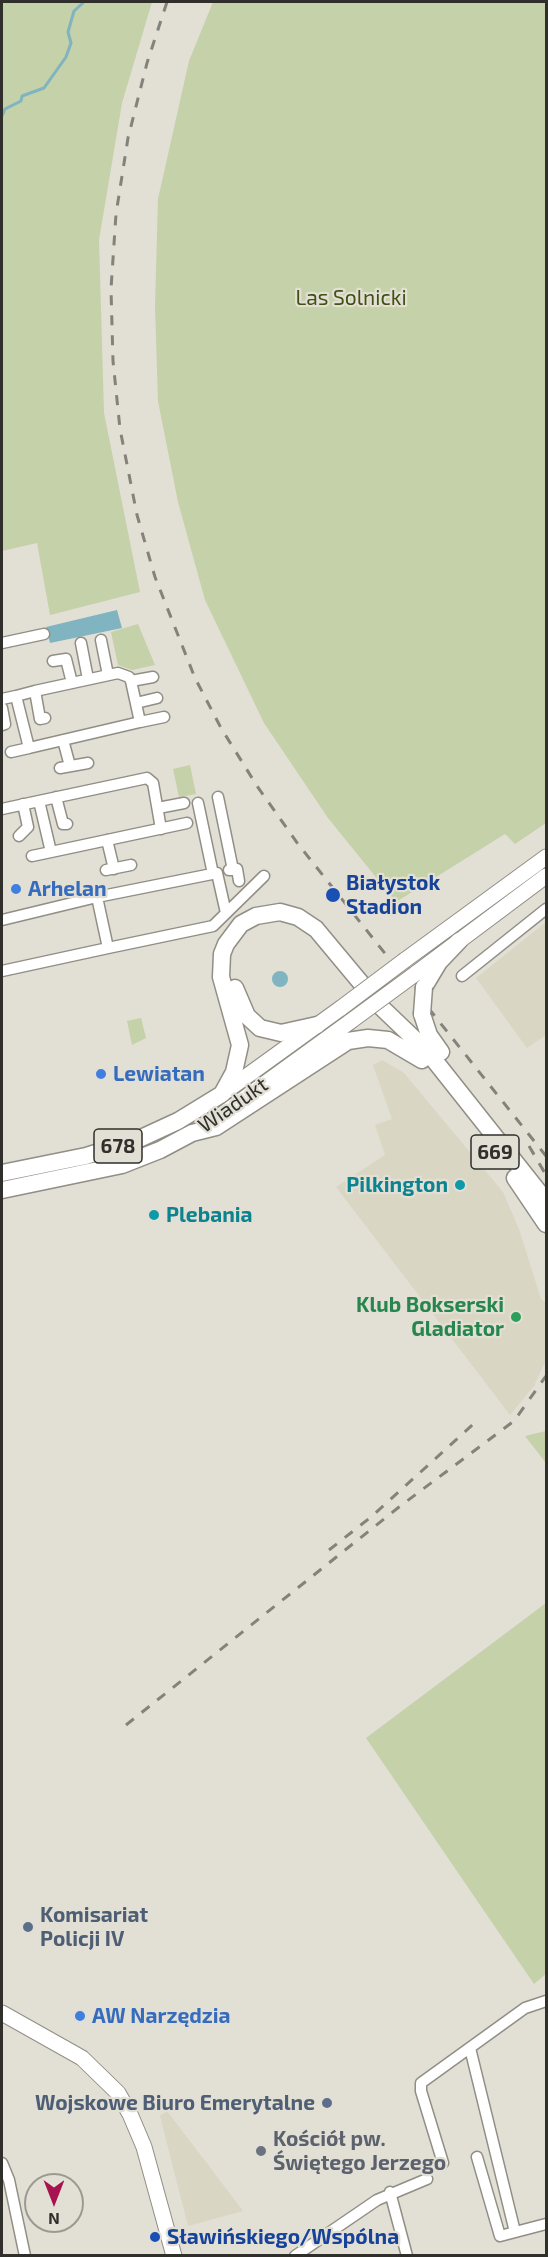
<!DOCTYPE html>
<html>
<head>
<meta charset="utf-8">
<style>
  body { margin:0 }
  #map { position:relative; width:548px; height:2257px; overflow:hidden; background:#e2dfd5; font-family:"Exo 2",sans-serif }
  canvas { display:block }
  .frame { position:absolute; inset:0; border:3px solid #302f2b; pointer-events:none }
  .north { position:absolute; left:24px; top:2173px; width:60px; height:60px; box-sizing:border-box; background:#e2dfd5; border:2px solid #9b9991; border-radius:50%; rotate:180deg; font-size:16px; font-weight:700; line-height:24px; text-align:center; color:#302f2b }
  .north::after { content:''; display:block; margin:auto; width:21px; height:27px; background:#a6134e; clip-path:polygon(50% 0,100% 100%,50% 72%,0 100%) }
</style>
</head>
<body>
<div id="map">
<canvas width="548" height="2257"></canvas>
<div class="frame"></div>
<div class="north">N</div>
</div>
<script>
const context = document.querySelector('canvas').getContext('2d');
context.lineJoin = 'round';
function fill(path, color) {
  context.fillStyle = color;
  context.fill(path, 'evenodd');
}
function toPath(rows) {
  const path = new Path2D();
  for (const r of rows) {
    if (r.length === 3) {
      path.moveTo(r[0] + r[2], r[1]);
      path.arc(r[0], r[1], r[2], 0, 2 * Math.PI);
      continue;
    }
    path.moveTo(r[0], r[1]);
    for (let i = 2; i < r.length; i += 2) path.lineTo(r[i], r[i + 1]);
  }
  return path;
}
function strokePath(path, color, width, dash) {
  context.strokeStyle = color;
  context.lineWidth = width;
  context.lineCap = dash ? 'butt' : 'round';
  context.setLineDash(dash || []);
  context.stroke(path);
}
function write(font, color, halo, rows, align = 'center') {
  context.font = font + ' "Exo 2",sans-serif';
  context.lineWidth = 4.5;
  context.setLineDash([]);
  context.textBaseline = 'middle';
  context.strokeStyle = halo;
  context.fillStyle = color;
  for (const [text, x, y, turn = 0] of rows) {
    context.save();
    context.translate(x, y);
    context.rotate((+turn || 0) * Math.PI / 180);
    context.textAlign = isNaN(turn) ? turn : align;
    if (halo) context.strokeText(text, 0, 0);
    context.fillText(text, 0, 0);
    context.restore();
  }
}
fill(toPath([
  [546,922,546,1035,527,1048,476,978],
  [382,1060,404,1073,503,1192,519,1229,541,1299,546,1303,546,1360,534,1386,510,1415,336,1187,385,1155,375,1125,392,1119,373,1065],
  [167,2111,228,2191,243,2211,188,2226,160,2116]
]), '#dad6c4');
fill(toPath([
  [2,2,152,2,122,103,99,240,104,413,140,592,50,615,37,543,2,551],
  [213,2,546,2,546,823,515,844,505,834,396,902,328,818,264,723,205,600,178,502,158,401,155,306,158,199,189,61],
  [138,624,155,665,132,670,118,665,111,632],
  [190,765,196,794,179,797,173,769],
  [141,1018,146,1038,132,1045,127,1021],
  [546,1431,546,1463,525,1436],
  [546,1603,546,1974,534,1984,366,1738]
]), '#c4d1a9');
fill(toPath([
  [117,610,122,628,50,643,46,627],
  [280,979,8]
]), '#7fb4c0');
strokePath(toPath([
  [2,116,5,109,21,101,22,96,44,88,66,57,71,43,68,32,74,11,84,2]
]), '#7fb4c0', 3);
const minor = toPath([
  [101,640,108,675],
  [2,643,44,634],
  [81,643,88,679],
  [53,661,66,659,72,683],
  [131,681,153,677],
  [35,691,40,719,45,718],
  [2,699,16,696,35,691,118,673,129,677,131,681,140,722,29,748,16,696],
  [136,703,157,698],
  [2,708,5,724,2,725],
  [140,722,164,717],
  [63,740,70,766],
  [11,752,29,748],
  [60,768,88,763],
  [56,797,63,824,67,824],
  [218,797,233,870],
  [39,801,147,778,153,783,161,829],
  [198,803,213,874],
  [158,808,184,803],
  [2,809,39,801,51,852,187,823],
  [19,836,28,827,23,804],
  [107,840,114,869],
  [32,856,51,852],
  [106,870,131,865],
  [229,870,237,869,239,881],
  [97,897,217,873,226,913],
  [2,920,97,897,108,948,2,971],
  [108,948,213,926,264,876],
  [462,976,546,909],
  [470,2048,515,2232],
  [477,2157,500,2236,546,2224],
  [2,2163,9,2180,25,2256],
  [443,2163,421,2091,421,2083,525,2008,546,2001],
  [390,2192,407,2256],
  [295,2256,377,2200,427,2179]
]);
const secondary = toPath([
  [405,960,546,857],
  [415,974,546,876],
  [222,1094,341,1008],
  [220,1116,351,1021],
  [2,2013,82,2058,118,2093,130,2114,144,2147,174,2256]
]);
const primary = toPath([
  [424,987,439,962,459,941],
  [235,988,247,1016,260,1028,281,1033,317,1025],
  [422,1014,429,1035,441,1052],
  [2,1173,86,1156,139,1139,178,1121,222,1094,234,1072,240,1045,221,977,222,954,226,944,241,924,256,916,280,912,298,917,316,929,381,1007,427,1051,546,1201],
  [515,1178,546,1224],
  [2,1190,122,1165,160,1150,192,1133,216,1127,348,1041,368,1038,388,1040,422,1060]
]);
strokePath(minor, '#918e85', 13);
strokePath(secondary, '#918e85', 17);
strokePath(primary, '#918e85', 19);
strokePath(minor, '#fff', 10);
strokePath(secondary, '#fff', 15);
strokePath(primary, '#fff', 16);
strokePath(toPath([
  [167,2,147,63,128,138,116,214,111,289,113,361,120,429,137,515,155,577,195,678,221,728,257,786,298,844,546,1156],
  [529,1146,546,1175],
  [329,1550,371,1517,479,1419],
  [126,1725,399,1507,514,1421,546,1376]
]), '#84827b', 3, [10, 10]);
const secondaryBridge = toPath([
  [341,1008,405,960],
  [351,1021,415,974]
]);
const primaryBridge = toPath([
  [422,1014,424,987]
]);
strokePath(secondaryBridge, '#918e85', 17, []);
strokePath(primaryBridge, '#918e85', 19, []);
strokePath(secondaryBridge, '#fff', 15);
strokePath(primaryBridge, '#fff', 16);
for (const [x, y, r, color] of [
  [16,889,6,"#3f7fe0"],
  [333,895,8,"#1a4fb4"],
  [101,1074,6,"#3f7fe0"],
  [460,1185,6,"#0f9aa8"],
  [154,1215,6,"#0f9aa8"],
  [516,1317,6,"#2e9e5b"],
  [28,1927,6,"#5c6f8a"],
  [80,2016,6,"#3f7fe0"],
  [327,2103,6,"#5c6f8a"],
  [261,2151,6,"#6b7280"],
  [155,2237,6,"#1a4fb4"]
]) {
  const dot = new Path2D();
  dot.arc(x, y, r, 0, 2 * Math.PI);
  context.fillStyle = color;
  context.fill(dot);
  strokePath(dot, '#e2dfd5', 2);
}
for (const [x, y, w] of [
  [118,1146,48],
  [495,1152,48]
]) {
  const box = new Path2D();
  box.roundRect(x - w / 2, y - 17, w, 34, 4.5);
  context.fillStyle = '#e2dfd5';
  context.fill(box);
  strokePath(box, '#302f2b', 1.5);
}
write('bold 20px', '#302f2b', null, [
  ["678",118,1146],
  ["669",495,1152]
]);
write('21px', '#425111', '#e2dfd5', [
  ["Las Solnicki",351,298]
]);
write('bold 21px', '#164399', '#e2dfd5', [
  ["Białystok",346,883],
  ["Stadion",346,907],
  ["Sławińskiego/Wspólna",167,2237]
], 'left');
write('bold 21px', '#366cbe', '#e2dfd5', [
  ["Arhelan",28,889],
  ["Lewiatan",113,1074],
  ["AW Narzędzia",92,2016]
], 'left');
write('21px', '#302f2b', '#e2dfd5', [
  ["Wiadukt",233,1105,-35]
]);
write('bold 21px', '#0d838f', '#e2dfd5', [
  ["Pilkington",448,1185],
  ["Plebania",166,1215,"left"]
], 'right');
write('bold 21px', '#27864d', '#e2dfd5', [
  ["Klub Bokserski",504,1305],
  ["Gladiator",504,1329]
], 'right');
write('bold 21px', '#4e5e75', '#e2dfd5', [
  ["Komisariat",40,1915],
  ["Policji IV",40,1939],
  ["Wojskowe Biuro Emerytalne",315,2103,"right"]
], 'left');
write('bold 21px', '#5b616d', '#e2dfd5', [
  ["Kościół pw.",273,2139],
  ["Świętego Jerzego",273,2163]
], 'left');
</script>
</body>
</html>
